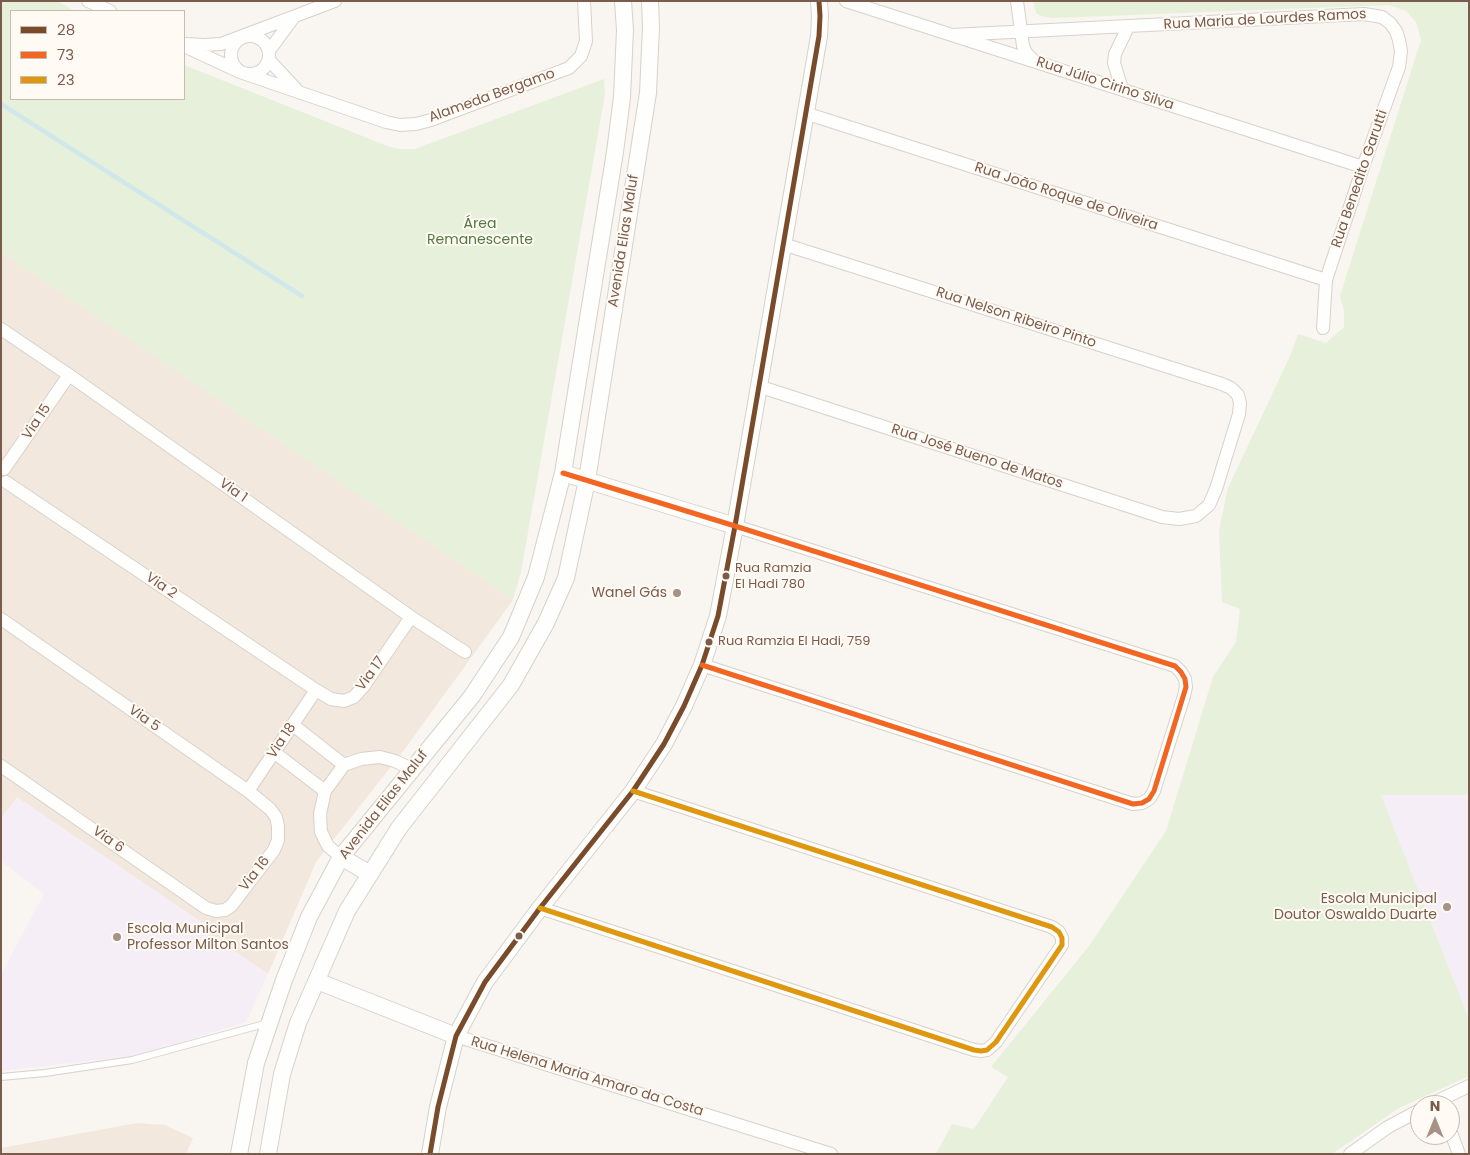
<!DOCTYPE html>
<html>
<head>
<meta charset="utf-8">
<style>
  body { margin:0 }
  #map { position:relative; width:1470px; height:1155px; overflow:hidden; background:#f9f5f0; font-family:Poppins,sans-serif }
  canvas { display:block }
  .frame { position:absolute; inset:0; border:2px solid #7a5c4d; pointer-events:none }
  .legend { position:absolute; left:10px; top:10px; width:175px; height:90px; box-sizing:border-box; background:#fffaf3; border:1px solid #cabbb1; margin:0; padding:6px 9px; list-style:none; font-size:15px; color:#7a5c4d }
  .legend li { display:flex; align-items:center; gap:10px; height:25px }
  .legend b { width:25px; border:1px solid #cabbb1 }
  .north { position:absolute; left:1410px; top:1095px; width:50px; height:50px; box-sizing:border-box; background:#fffaf3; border:1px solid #cabbb1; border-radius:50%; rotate:0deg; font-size:14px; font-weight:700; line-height:20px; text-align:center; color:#7a5c4d }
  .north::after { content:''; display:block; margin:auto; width:18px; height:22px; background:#a69286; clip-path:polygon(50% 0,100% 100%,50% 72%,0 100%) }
</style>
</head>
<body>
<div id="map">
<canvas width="1470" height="1155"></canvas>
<div class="frame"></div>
<ul class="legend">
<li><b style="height:6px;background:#7a4b2a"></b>28</li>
<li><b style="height:6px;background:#f26522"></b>73</li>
<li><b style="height:6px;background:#de970f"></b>23</li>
</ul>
<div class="north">N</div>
</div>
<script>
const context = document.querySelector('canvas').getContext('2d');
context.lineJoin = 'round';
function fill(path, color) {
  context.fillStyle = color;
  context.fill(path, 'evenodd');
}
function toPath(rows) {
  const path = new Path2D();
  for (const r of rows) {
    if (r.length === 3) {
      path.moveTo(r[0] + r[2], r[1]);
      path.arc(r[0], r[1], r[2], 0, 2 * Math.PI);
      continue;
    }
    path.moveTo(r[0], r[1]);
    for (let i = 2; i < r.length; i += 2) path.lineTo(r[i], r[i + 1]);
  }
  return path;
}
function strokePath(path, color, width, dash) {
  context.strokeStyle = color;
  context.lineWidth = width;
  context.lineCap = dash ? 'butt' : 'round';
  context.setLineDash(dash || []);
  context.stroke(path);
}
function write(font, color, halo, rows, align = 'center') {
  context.font = font + ' Poppins,sans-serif';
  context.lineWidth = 4;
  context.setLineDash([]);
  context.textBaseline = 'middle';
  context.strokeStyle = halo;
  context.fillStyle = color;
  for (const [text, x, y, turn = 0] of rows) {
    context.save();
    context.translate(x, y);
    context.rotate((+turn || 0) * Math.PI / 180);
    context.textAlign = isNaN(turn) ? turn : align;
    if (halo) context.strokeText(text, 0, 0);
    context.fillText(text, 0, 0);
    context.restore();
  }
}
fill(toPath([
  [1,248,111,321,513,600,404,750,316,862,268,974,206,932,209,927,1,818],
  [137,1123,165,1125,193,1138,186,1154,1,1154,1,1148]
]), '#f2e8de');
fill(toPath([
  [1381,795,1469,795,1469,1019],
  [17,797,209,927,206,932,268,974,246,1022,140,1055,1,1071,1,974,44,894,1,861,1,818]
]), '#f6eef6');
fill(toPath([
  [1,1,57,1,75,11,11,11,11,99,184,99,184,65,390,147,400,149,415,149,604,79,605,94,521,572,513,600,1,252],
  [1033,1,1469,1,1469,795,1381,795,1469,1019,1469,1076,1399,1108,1332,1154,936,1154,952,1124,974,1129,1008,1077,991,1067,1089,946,1166,831,1213,677,1236,642,1240,609,1222,602,1219,531,1228,488,1291,354,1298,334,1326,343,1344,327,1344,311,1340,296,1421,40,1416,22,1406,11,1389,5,1052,18,1041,16,1036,13]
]), '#e7f0db');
strokePath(toPath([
  [1,104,302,296]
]), '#d0e8ea', 4.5);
const service = toPath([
  [1,1077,45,1073,132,1060,268,1023]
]);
const minor = toPath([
  [88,1,110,11],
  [846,1,1363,167],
  [1017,1,1023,46,1026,53,1033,60],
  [952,35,1364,14,1382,17,1390,23,1396,31,1399,40,1401,51,1399,67,1363,167,1326,280,1323,328],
  [250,55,19],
  [186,44,204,45,221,44,335,1],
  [184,46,240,72,386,122,400,125,416,124,431,120,569,68,581,56,586,41,584,1],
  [269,51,293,18],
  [269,60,296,89],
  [1122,89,1114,63,1115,54,1128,27],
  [805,113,1326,280],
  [1,329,69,375,411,617,465,652],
  [758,386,1162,517,1179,519,1196,516,1209,505,1216,489,1239,414,1240,403,1238,395,1231,388,1222,384,783,244],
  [4,469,69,375],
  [6,482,316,690,331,699,344,701,354,697,363,687,411,617],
  [1,619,248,791,270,809,276,817,278,826,278,840,274,850,231,906,225,910,216,911,206,908,1,766],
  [702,665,1133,804,1142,803,1149,799,1154,791,1184,696,1186,687,1185,679,1181,672,1175,666,735,526],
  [293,725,344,765],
  [275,753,325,791],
  [248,791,316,690],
  [341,857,328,846,321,832,320,814,325,791,344,765,361,759,380,757,395,761,412,769],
  [540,908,974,1050,981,1051,987,1050,996,1042,1062,945,1062,938,1059,932,1052,927,633,791],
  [456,1036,831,1154],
  [1429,1105,1469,1086],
  [1450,1130,1459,1154],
  [1350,1154,1388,1127,1420,1110]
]);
const tertiary = toPath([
  [563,473,735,526],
  [341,857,370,874],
  [317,981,456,1036],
  [239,1154,256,1063,284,980,309,917,341,857,472,696,511,637,536,577,563,473,615,152,622,97,625,30,623,1],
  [268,1154,282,1074,298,1023,347,911,399,828,511,685,546,623,566,578,587,480,648,93,651,27,650,1],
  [430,1154,438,1107,456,1036,485,982,540,908,633,791,664,744,684,706,702,665,718,616,735,526,819,36,820,16,819,1]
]);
strokePath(service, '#d7d1cb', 8);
strokePath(minor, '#d7d1cb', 14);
strokePath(tertiary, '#d7d1cb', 18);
strokePath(service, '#fefefd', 6);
strokePath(minor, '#fefefd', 12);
strokePath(tertiary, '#fefefd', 16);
strokePath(toPath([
  [430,1154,438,1107,456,1036,485,982,540,908,633,791,664,744,684,706,702,665,718,616,735,526,819,36,820,16,819,1]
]), '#7a4b2a', 5);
strokePath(toPath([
  [563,473,735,526,1175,666,1181,672,1185,679,1186,687,1154,791,1149,799,1142,803,1133,804,702,665]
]), '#f26522', 5);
strokePath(toPath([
  [540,908,974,1050,981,1051,987,1050,996,1042,1062,945,1062,938,1059,932,1052,927,633,791]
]), '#de970f', 5);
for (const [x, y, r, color] of [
  [726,576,4.5,"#7a5c4d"],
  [677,593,5,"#a69286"],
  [709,642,4.5,"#7a5c4d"],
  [1447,907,5,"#a69286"],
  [519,936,4.5,"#7a5c4d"],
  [117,937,5,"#a69286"]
]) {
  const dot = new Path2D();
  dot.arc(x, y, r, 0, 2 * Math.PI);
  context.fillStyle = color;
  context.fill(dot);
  strokePath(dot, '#fffaf3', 2);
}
write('13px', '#7a5c4d', '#fffaf3', [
  ["Rua Ramzia",735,569],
  ["El Hadi 780",735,585],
  ["Rua Ramzia El Hadi, 759",718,642]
], 'left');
write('14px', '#7a5c4d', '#fffaf3', [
  ["Rua Maria de Lourdes Ramos",1265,20,-3],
  ["Rua Júlio Cirino Silva",1105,84,18],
  ["Alameda Bergamo",492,96,-20],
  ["Rua Benedito Garutti",1360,179,-71],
  ["Rua João Roque de Oliveira",1066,197,18],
  ["Avenida Elias Maluf",624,241,-81],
  ["Rua Nelson Ribeiro Pinto",1016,318,18],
  ["Via 15",37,422,-56],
  ["Rua José Bueno de Matos",977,457,18],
  ["Via 1",233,491,35],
  ["Via 2",161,586,34],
  ["Via 17",371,674,-54],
  ["Via 5",144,719,35],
  ["Via 18",282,741,-56],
  ["Avenida Elias Maluf",384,805,-52],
  ["Via 6",108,840,35],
  ["Via 16",255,874,-52],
  ["Rua Helena Maria Amaro da Costa",587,1077,17]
]);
write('14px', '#537a41', '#fffaf3', [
  ["Área",480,224],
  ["Remanescente",480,240]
]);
write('14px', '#7a5c4d', '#fffaf3', [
  ["Wanel Gás",667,593],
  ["Escola Municipal",1437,899],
  ["Doutor Oswaldo Duarte",1437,915],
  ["Escola Municipal",127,929,"left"],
  ["Professor Milton Santos",127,945,"left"]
], 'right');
</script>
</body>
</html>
